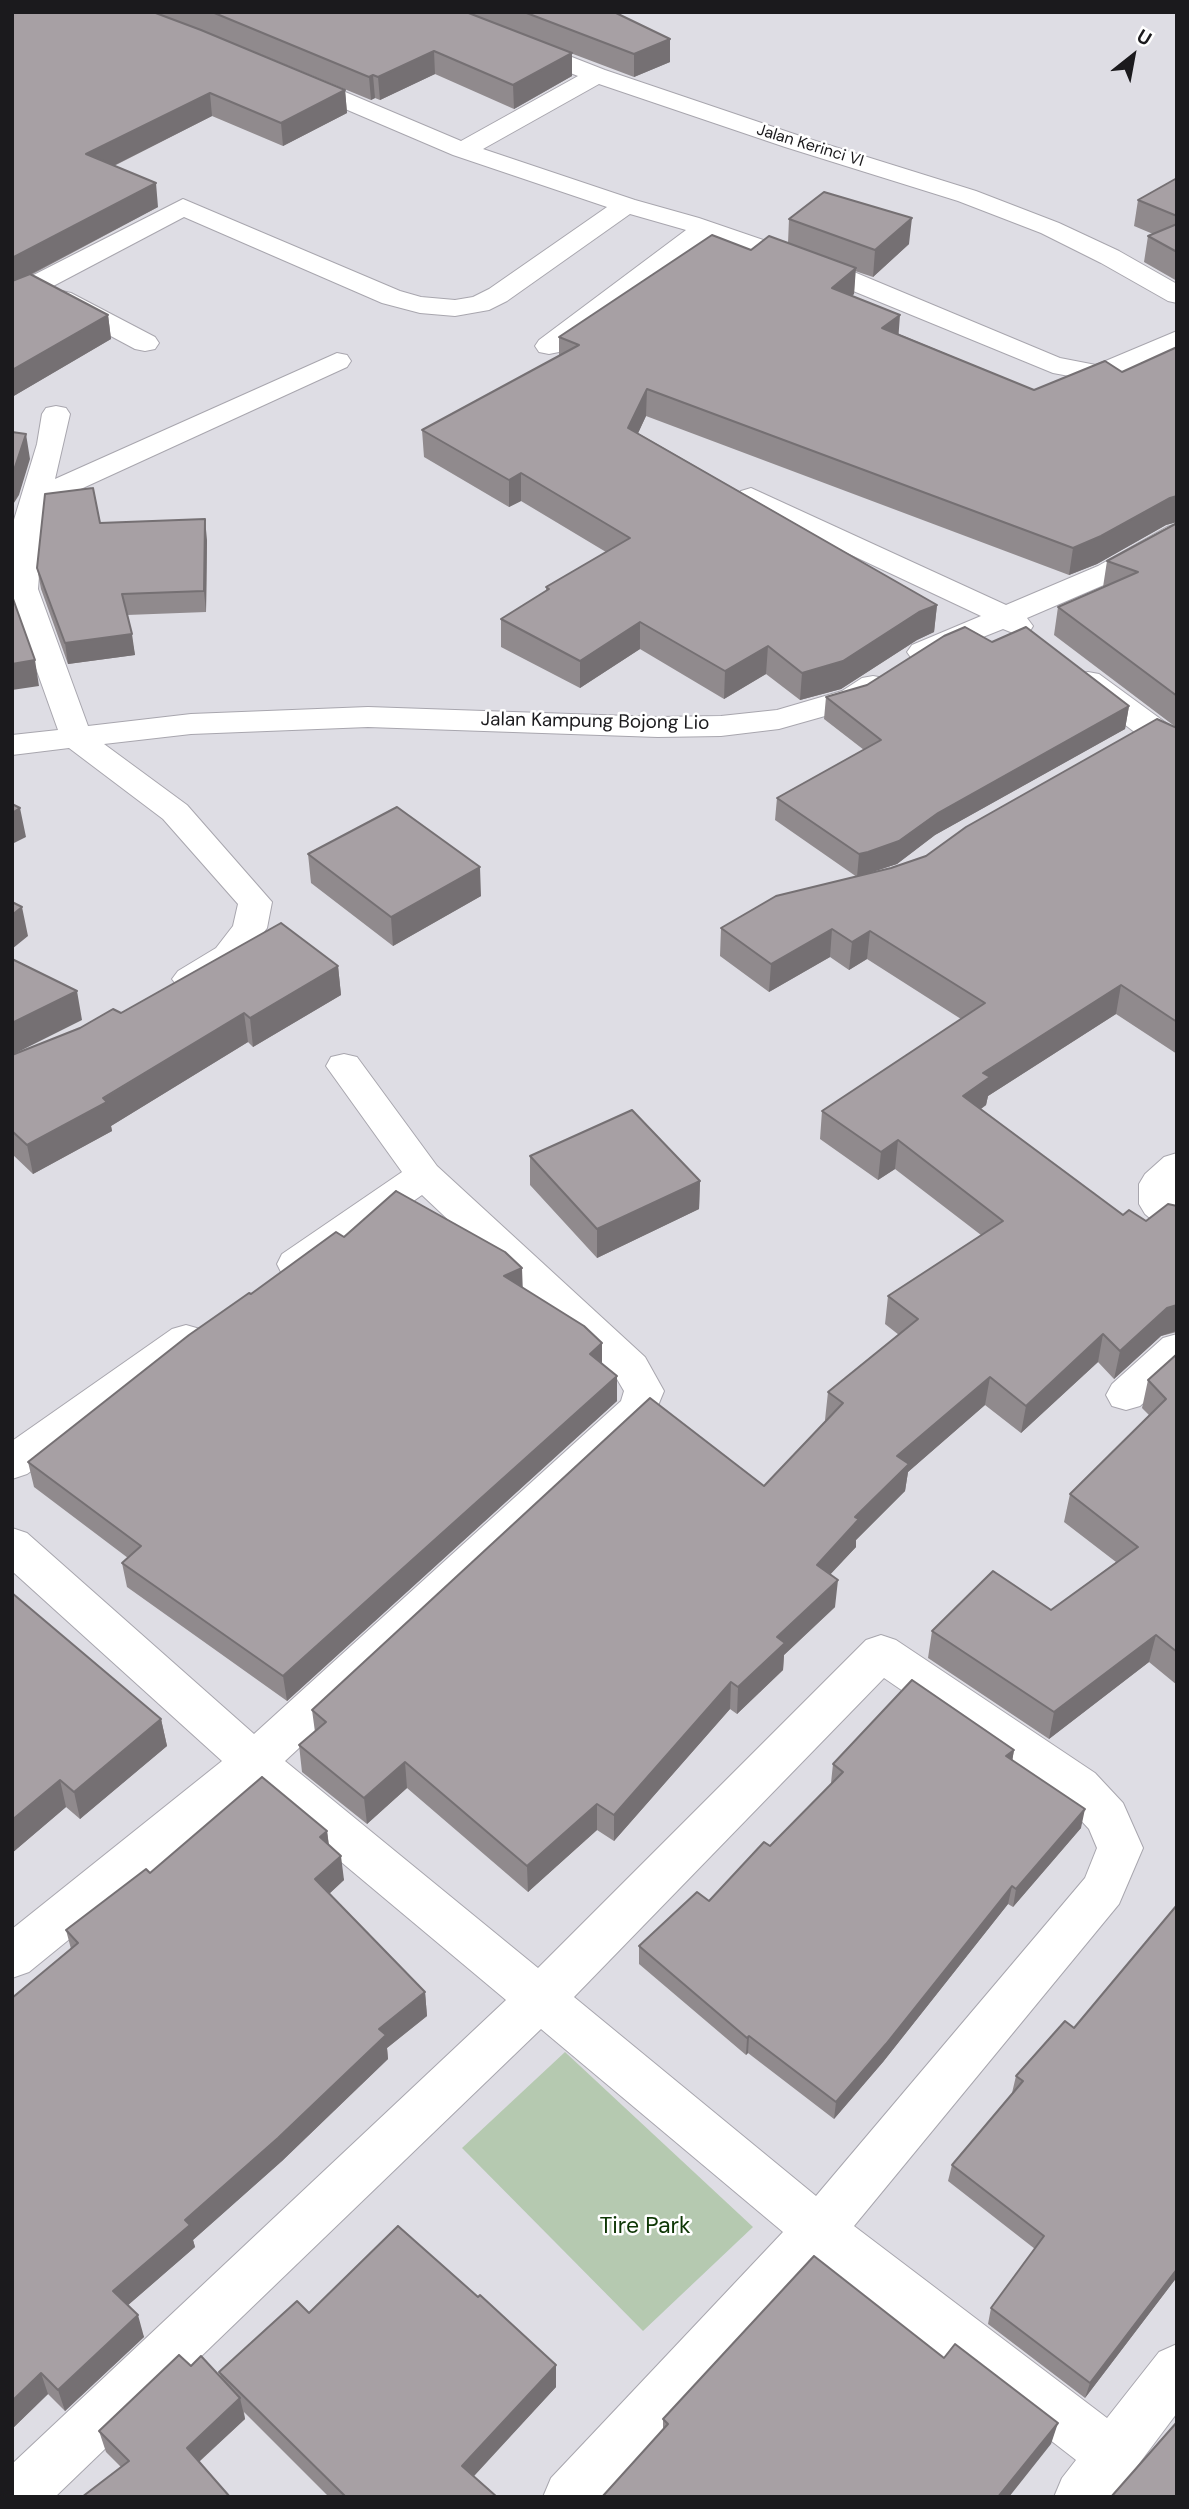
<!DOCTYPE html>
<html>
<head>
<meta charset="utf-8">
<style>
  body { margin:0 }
  #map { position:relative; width:1189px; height:2509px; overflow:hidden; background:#dedde4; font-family:"DM Sans",sans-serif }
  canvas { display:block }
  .frame { position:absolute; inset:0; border:14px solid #1b1a1d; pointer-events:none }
  .north { position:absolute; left:1098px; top:21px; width:70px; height:70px; -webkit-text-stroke:5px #fff; paint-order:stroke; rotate:31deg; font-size:19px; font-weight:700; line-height:28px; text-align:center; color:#1b1a1d }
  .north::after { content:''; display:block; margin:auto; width:24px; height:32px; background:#1b1a1d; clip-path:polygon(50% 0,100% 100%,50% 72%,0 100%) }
</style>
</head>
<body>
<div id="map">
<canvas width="1189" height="2509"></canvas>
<div class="frame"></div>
<div class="north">U</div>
</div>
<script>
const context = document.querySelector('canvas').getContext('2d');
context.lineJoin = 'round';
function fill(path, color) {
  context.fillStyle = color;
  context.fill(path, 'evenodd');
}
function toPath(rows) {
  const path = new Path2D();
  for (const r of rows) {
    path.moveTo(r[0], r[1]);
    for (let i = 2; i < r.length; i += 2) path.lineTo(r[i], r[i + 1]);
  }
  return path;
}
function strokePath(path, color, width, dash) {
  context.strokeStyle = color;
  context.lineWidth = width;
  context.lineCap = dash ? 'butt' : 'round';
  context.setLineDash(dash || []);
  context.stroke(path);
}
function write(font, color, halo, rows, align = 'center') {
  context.font = font + ' "DM Sans",sans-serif';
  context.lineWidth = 5;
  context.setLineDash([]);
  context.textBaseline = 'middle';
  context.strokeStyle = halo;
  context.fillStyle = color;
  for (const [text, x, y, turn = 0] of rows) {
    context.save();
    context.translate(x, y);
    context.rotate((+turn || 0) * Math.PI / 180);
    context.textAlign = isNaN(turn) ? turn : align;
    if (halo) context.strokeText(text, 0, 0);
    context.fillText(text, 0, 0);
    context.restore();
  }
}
fill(toPath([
  [565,2052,753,2227,643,2331,462,2148]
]), '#b5c9b0');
const minor = toPath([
  [425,12,457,12,605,70,803,137,976,191,1059,223,1119,251,1177,284,1177,303,1168,301,1101,263,1041,233,958,201,785,147,599,84,483,149,635,200,699,218,842,267,1060,358,1096,365,1177,331,1177,349,1126,374,1096,381,1053,373,824,279,708,238,559,352,549,354,539,352,535,346,539,340,686,230,630,214,507,301,489,310,455,316,420,313,382,303,184,217,21,303,12,305,12,286,183,199,400,291,421,297,455,300,473,297,489,289,607,207,453,155,289,85,285,80,289,75,297,73,305,75,461,141,578,76,428,17,425,12],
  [62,291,71,293,155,337,159,343,155,349,145,351,135,349,53,305,49,299,53,293,62,291],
  [337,353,347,355,351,361,347,367,48,504,43,523,38,589,88,726,191,714,368,707,658,717,721,716,777,710,842,691,862,678,873,676,884,678,889,685,884,692,864,705,779,729,721,736,658,737,368,727,191,734,104,744,187,805,272,902,267,928,240,964,202,987,190,991,178,987,172,979,178,971,216,948,233,926,238,904,163,819,69,748,12,755,12,735,58,730,12,601,13,523,37,444,42,414,46,408,56,406,66,408,70,414,55,479,337,353],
  [751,488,1006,605,1098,566,1167,527,1177,524,1177,545,1120,578,1027,618,1033,626,1029,633,1018,635,1003,629,923,661,912,659,907,652,912,645,981,616,741,503,736,497,741,491,751,488],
  [1088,672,1099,674,1177,731,1177,755,1166,752,1141,737,1077,688,1072,681,1077,674,1088,672],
  [344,1054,357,1057,437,1166,645,1357,664,1391,652,1420,285,1761,538,1968,866,1640,881,1635,896,1640,1095,1773,1123,1803,1143,1848,1119,1904,854,2226,1107,2418,1159,2352,1177,2344,1177,2413,1114,2497,1054,2497,1062,2478,1076,2460,822,2263,607,2497,543,2497,551,2478,783,2232,541,2029,55,2497,12,2497,12,2464,506,2000,254,1789,29,1972,12,1978,12,1929,222,1761,12,1571,12,1528,27,1533,254,1734,621,1401,624,1391,617,1379,422,1195,310,1274,296,1278,282,1274,277,1264,282,1254,402,1172,326,1066,331,1057,344,1054],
  [884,1678,1063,1801,1089,1829,1097,1848,1085,1878,816,2196,574,1997,884,1678],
  [1177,1153,1177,1234,1164,1230,1145,1214,1139,1204,1139,1184,1145,1174,1164,1157,1177,1153],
  [186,1325,200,1329,206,1340,200,1351,27,1474,12,1479,12,1441,172,1329,186,1325],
  [1177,1334,1177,1373,1140,1406,1126,1410,1112,1406,1106,1395,1112,1384,1163,1338,1177,1334]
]);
strokePath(minor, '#a8a6ae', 2);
fill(minor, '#fff');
fill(toPath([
  [12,12,614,12,670,62,634,77,544,43,572,76,514,109,435,74,380,100,375,98,371,100,221,38,345,90,347,113,283,146,212,116,114,166,158,207,31,275,108,315,111,339,12,397],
  [1177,178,1177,281,1144,262,1148,236,1153,234,1134,226,1138,200],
  [789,219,909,244,873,277,855,271,854,294,851,296,899,334,1034,390,1122,372,1177,347,1177,522,1166,525,1097,564,1069,575,646,416,638,433,937,605,934,632,917,640,841,689,800,700,766,674,724,699,640,649,580,688,501,647,501,619,546,591,546,587,606,552,521,501,509,507,424,457,422,430,559,356,559,337,751,250,788,243],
  [100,523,207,540,206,612,127,615,135,655,68,664,41,589,37,568],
  [1177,523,1177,728,1054,635,1058,607,1103,587,1107,561],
  [992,642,1129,706,1125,729,935,835,897,864,857,877,775,820,777,798,864,750,824,719,826,697,867,685],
  [1177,728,1177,1054,1116,1014,988,1096,986,1105,981,1109,1123,1215,1146,1221,1177,1206,1177,1332,1161,1336,1114,1379,1098,1362,1021,1433,985,1405,908,1472,905,1491,856,1540,856,1547,830,1574,835,1607,784,1655,783,1670,737,1714,730,1709,614,1841,597,1830,528,1892,407,1788,367,1824,302,1772,299,1745,315,1732,312,1710,764,1486,826,1421,825,1420,828,1392,899,1335,885,1324,888,1296,981,1235,895,1169,878,1180,820,1139,822,1111,961,1019,867,959,849,970,830,957,769,992,720,956,721,928,926,856],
  [308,854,481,896,393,946,311,883],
  [338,966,341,995,253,1047,248,1042,111,1126,112,1131,33,1174,12,1154,12,1055,121,1013],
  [530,1156,700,1181,699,1209,597,1258,530,1185],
  [344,1237,522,1288,602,1343,602,1364,617,1376,617,1401,287,1701,127,1587,122,1563,128,1558,34,1487,28,1462,251,1294],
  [1177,1354,1177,1685,1149,1662,1049,1739,928,1658,932,1631,1051,1610,1116,1562,1064,1522,1070,1494,1149,1415,1142,1408,1148,1380],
  [12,1593,161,1719,167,1746,80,1819,66,1807,12,1853],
  [1014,1750,1012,1761,1081,1828,1013,1907,1008,1904,883,2062,834,2119,748,2053,746,2055,639,1964,639,1946,709,1901,770,1846,832,1784,831,1783,833,1764],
  [327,1831,329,1845,344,1880,329,1894,425,1992,427,2016,387,2048,388,2059,282,2161,193,2240,195,2247,128,2305,144,2337,65,2411,48,2394,12,2429,71,1949,66,1930,150,1873],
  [1065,2021,1177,2277,1085,2398,988,2324,991,2308,1035,2249,948,2181,952,2165,1013,2093,1012,2093,1016,2076],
  [309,2313,556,2387,473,2476,497,2497,329,2497,244,2412,245,2419,199,2462,121,2467,106,2452,99,2431,191,2366,221,2377,219,2372],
  [663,2419,1051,2444,663,2429]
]), '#908a8d');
fill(toPath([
  [670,39,670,62,634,77,634,54],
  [434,51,435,74,380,100,378,77],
  [572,53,572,76,514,109,513,85],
  [373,75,375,98,371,100,369,77],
  [345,90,347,113,283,146,281,123],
  [210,93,212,116,89,178,86,154],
  [156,183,158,207,12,284,12,258],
  [912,218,909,244,873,277,875,250],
  [856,268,854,294,830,315,832,288],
  [108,315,111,339,12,397,12,370],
  [900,315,898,342,882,328],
  [647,389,646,416,628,455,628,428],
  [26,434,30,459,19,495,12,506,12,474],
  [521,473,521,501,509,507,509,480],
  [1177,496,1177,522,1166,525,1097,564,1069,575,1073,548,1170,498],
  [205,519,207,540,206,612,204,591],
  [937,605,934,632,917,640,841,689,800,700,802,673,919,612],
  [640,622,640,649,580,688,580,661],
  [132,634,135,655,68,664,65,643],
  [768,646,766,674,724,699,725,671],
  [35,660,39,686,12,690,12,664],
  [1129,706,1125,729,935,835,897,864,857,877,859,854,938,813],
  [20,808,26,837,12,844,12,813],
  [480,867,481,896,393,946,391,917],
  [22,907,28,936,12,949,12,915],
  [832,929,830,957,769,992,771,964],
  [870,931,867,959,849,970,852,942],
  [338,966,341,995,253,1047,250,1018],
  [1121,985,1116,1014,988,1096,986,1105,960,1124,963,1096,983,1073],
  [77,991,82,1020,12,1055,12,1023],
  [244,1013,248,1042,111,1126,112,1131,33,1174,27,1145],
  [898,1140,895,1169,878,1180,881,1152],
  [700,1181,699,1209,597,1258,597,1229],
  [522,1268,523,1294,504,1276],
  [1177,1305,1176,1331,1161,1336,1114,1379,1120,1351,1167,1308],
  [1103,1334,1098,1362,1021,1433,1026,1406],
  [602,1343,602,1368,590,1354],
  [617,1376,617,1401,287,1701,283,1676],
  [990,1377,985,1405,908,1472,905,1491,856,1540,856,1547,814,1592,817,1565,897,1456],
  [838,1580,835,1607,784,1655,783,1670,737,1714,738,1687,777,1637],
  [1156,1635,1149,1662,1049,1739,1054,1712],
  [731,1682,730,1709,614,1841,614,1815],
  [161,1719,167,1746,80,1819,74,1792],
  [1014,1750,1011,1768,1006,1756],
  [405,1762,407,1788,367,1824,364,1798],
  [60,1780,66,1807,12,1853,12,1820],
  [597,1804,597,1830,528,1892,527,1866],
  [1085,1809,1081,1828,1013,1907,1016,1889],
  [327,1831,330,1856,320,1837],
  [341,1856,344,1880,318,1904,315,1879],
  [1012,1886,1008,1904,883,2062,834,2119,836,2102],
  [425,1992,427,2016,387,2048,388,2059,282,2161,193,2240,195,2247,119,2313,113,2291,379,2029],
  [749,2036,748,2053,746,2055,747,2038],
  [1177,2269,1177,2277,1085,2398,1090,2383],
  [138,2315,144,2337,65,2411,58,2390],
  [556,2365,556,2387,464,2487,462,2466],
  [41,2373,48,2394,12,2429,12,2401],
  [240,2398,245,2419,192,2468,187,2448],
  [1058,2423,1051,2444,1009,2497,998,2497]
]), '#757073');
const building = toPath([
  [12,12,153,12,201,30,345,90,281,123,210,93,86,154,156,183,12,258,12,12],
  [212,12,466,12,572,53,513,85,434,51,378,77,373,75,369,77,212,12],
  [524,12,614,12,670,39,634,54,524,12],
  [1177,178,1177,216,1138,200,1177,178],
  [824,192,912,218,875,250,789,219,824,192],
  [1177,224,1177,252,1148,236,1177,224],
  [712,235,751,250,769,236,856,268,832,288,900,315,882,328,1034,390,1105,361,1122,372,1177,347,1177,496,1170,498,1101,536,1073,548,647,389,628,428,937,605,919,612,843,661,802,673,768,646,725,671,640,622,580,661,501,619,549,589,546,587,630,538,521,473,509,480,422,430,579,345,559,337,712,235],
  [30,274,108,315,12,370,12,281,30,274],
  [12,432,26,434,14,470,12,474,12,432],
  [93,488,100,523,205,519,204,591,122,594,132,634,65,643,37,568,45,494,93,488],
  [1177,523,1177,696,1058,607,1138,572,1107,561,1177,523],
  [12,596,35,660,12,664,12,596],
  [965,627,992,642,1026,627,1129,706,938,813,899,841,868,852,859,854,777,798,881,740,826,697,867,685,944,636,965,627],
  [1157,719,1177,728,1177,1022,1121,985,983,1073,990,1077,963,1096,1123,1215,1129,1210,1146,1221,1168,1204,1177,1206,1177,1305,1167,1308,1120,1351,1103,1334,1026,1406,990,1377,897,1456,909,1464,855,1517,859,1519,817,1565,838,1580,777,1637,785,1643,738,1687,731,1682,614,1815,597,1804,527,1866,405,1762,364,1798,299,1745,326,1722,312,1710,650,1398,764,1486,843,1403,828,1392,918,1319,888,1296,1003,1221,898,1140,881,1152,822,1111,985,1003,870,931,852,942,832,929,771,964,721,928,776,896,891,868,926,856,966,827,1157,719],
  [12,804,20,808,12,813,12,804],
  [397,807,480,867,391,917,308,854,397,807],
  [12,902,22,907,12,915,12,902],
  [281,923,338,966,250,1018,244,1013,103,1098,107,1102,27,1145,12,1131,12,1055,80,1028,113,1009,121,1013,281,923],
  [12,959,77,991,12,1023,12,959],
  [632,1110,700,1181,597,1229,530,1156,632,1110],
  [396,1191,505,1252,522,1268,504,1276,584,1326,602,1343,590,1354,617,1376,283,1676,122,1563,141,1546,28,1462,189,1335,249,1293,251,1294,336,1232,344,1237,396,1191],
  [1177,1354,1177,1652,1156,1635,1054,1712,932,1631,993,1571,1051,1610,1138,1547,1070,1494,1166,1399,1148,1380,1177,1354],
  [12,1593,161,1719,74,1792,60,1780,12,1820,12,1593],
  [912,1680,1014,1750,1006,1756,1085,1809,1016,1889,1012,1886,886,2044,836,2102,749,2036,747,2038,639,1946,697,1892,709,1901,764,1842,770,1846,843,1772,833,1764,912,1680],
  [262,1777,327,1831,320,1837,341,1856,315,1879,425,1992,379,2029,386,2035,278,2138,185,2220,190,2225,113,2291,138,2315,58,2390,41,2373,12,2401,12,1998,78,1943,66,1930,146,1869,150,1873,262,1777],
  [1177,1905,1177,2269,1090,2383,991,2308,1044,2236,952,2165,1023,2081,1016,2076,1065,2021,1074,2028,1177,1905],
  [398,2226,478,2297,480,2295,556,2365,462,2466,497,2497,346,2497,219,2372,297,2301,309,2313,398,2226],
  [814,2256,944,2358,955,2344,1058,2423,998,2497,602,2497,668,2424,663,2419,814,2256],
  [179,2355,191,2366,201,2356,240,2398,187,2448,230,2497,82,2497,129,2461,99,2431,179,2355],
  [1177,2422,1177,2497,1111,2497,1177,2422]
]);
fill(building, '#a7a0a4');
strokePath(building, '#757073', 2);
write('16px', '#1b1a1d', '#fff', [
  ["Jalan Kerinci VI",810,146,17]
]);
write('19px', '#1b1a1d', '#fff', [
  ["Jalan Kampung Bojong Lio",595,722,1]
]);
write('23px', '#0d3604', '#fff', [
  ["Tire Park",645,2227]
]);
</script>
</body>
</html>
